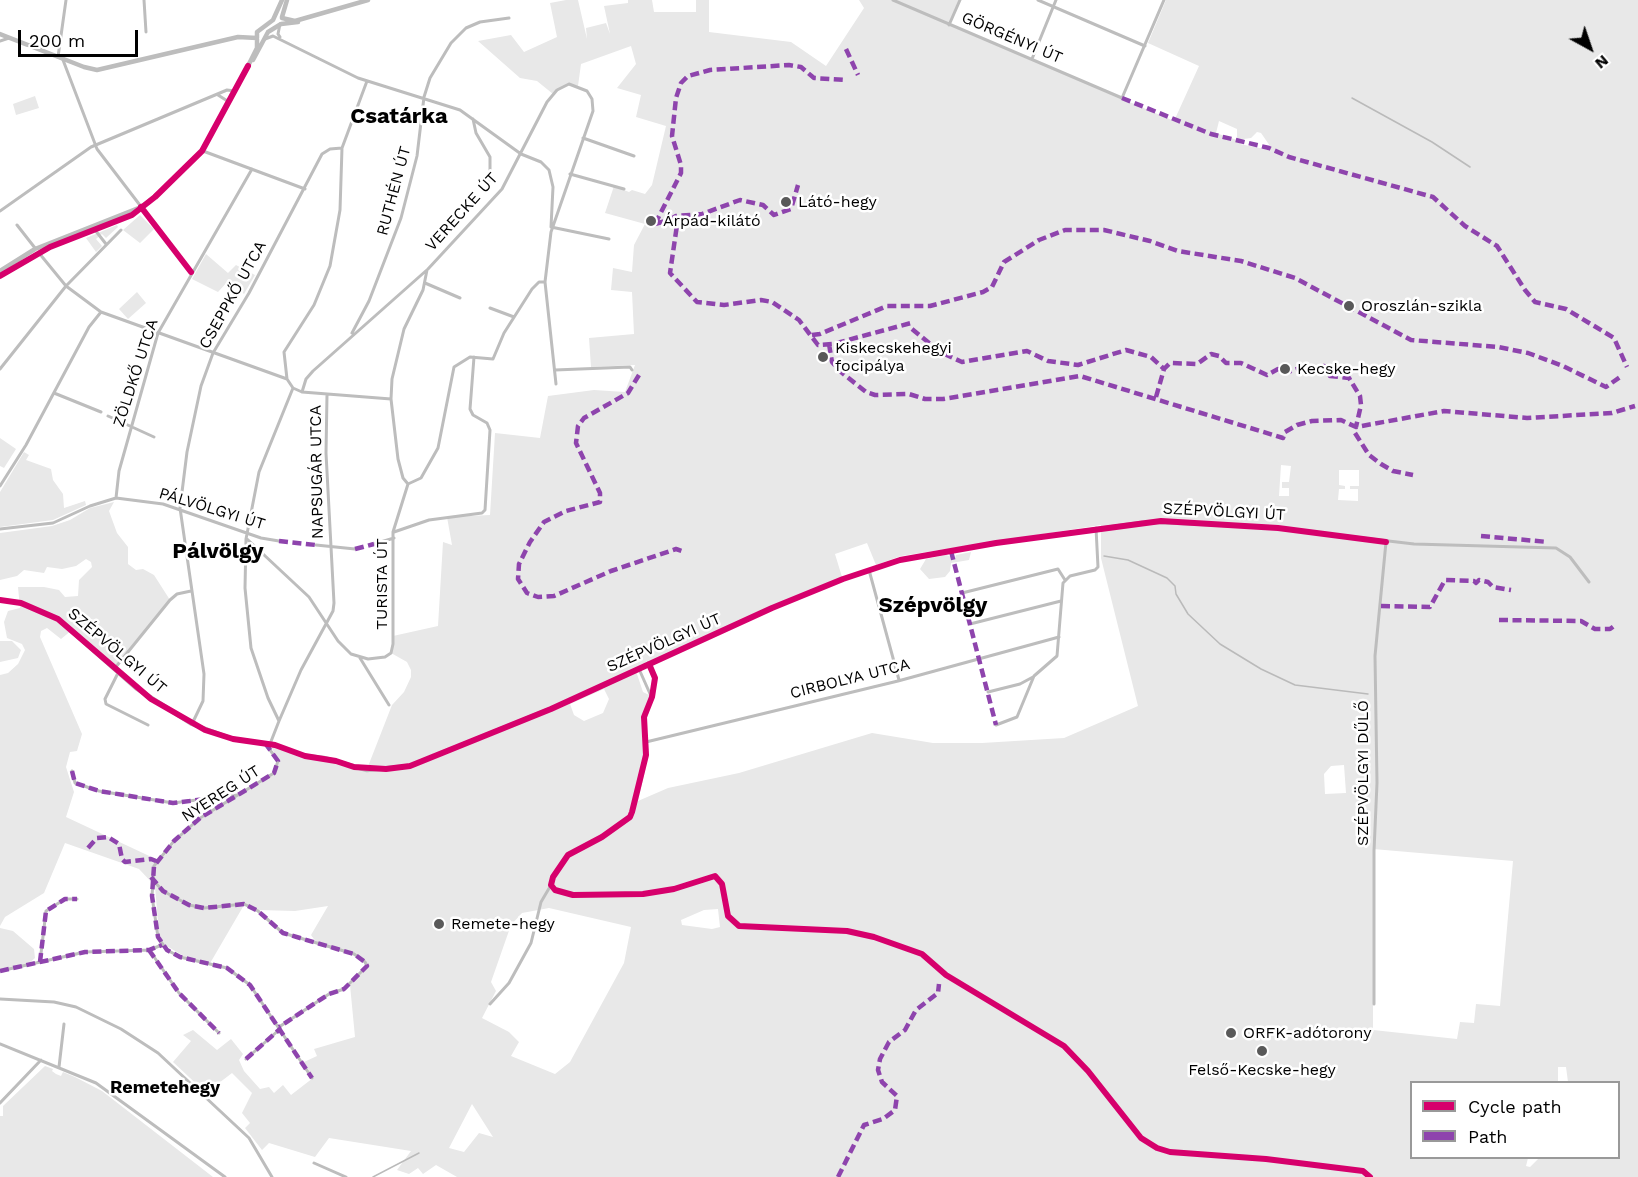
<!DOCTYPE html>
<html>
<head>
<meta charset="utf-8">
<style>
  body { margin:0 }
  #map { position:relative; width:1638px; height:1177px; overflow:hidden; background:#fff; font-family:"Work Sans",sans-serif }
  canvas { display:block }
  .legend { position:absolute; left:1410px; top:1081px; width:210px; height:78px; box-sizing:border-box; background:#fff; border:2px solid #999; margin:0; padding:8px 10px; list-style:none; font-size:18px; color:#000 }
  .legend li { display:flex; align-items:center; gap:12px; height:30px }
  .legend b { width:30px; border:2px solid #999 }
  .north { position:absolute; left:1560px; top:18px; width:60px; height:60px; -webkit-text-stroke:4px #fff; paint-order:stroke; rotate:140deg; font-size:16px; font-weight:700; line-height:24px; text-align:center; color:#000 }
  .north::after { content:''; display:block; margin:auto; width:21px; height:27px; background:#000; clip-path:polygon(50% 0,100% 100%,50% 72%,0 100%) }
  .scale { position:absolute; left:18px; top:30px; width:120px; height:27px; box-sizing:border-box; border:3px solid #000; border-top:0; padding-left:8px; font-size:18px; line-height:21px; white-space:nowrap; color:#000; -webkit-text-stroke:4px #fff; paint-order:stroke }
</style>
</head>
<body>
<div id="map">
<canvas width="1638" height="1177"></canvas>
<ul class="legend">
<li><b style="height:8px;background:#d6006c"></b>Cycle path</li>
<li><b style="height:8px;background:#8e44ad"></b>Path</li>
</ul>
<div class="north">N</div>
<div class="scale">200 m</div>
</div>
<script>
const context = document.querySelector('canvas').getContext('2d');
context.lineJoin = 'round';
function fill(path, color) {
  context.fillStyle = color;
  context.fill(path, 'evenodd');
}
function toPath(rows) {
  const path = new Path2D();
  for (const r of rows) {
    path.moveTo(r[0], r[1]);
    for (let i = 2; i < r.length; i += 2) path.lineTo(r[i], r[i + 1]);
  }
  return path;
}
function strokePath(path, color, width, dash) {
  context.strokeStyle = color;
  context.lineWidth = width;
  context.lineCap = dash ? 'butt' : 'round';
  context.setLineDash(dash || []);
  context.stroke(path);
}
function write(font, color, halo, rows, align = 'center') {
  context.font = font + ' "Work Sans",sans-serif';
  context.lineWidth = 5;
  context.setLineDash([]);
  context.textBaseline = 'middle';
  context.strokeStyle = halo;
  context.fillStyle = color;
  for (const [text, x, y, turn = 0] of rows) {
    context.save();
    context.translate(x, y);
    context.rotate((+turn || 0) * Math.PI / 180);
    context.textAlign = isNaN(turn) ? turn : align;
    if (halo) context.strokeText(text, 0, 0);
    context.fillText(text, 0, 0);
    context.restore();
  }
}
fill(toPath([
  [566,0,578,0,587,39,586,28,606,23,610,34,604,6,628,3,628,0,652,0,654,12,696,12,696,0,709,0,709,32,791,42,826,66,864,8,859,0,960,0,950,25,1174,121,1199,66,1148,43,1166,0,1638,0,1638,1177,457,1177,436,1165,423,1174,418,1168,409,1174,397,1170,411,1151,329,1138,315,1157,269,1143,262,1150,245,1128,250,1123,242,1113,252,1093,232,1073,206,1093,173,1062,191,1041,183,1035,193,1030,217,1050,231,1039,243,1054,239,1060,244,1071,260,1089,269,1087,274,1093,283,1085,291,1095,313,1078,304,1062,317,1056,314,1049,355,1037,350,985,367,965,354,954,316,942,311,935,328,906,295,911,258,910,244,905,209,965,192,961,165,945,159,934,155,886,139,869,65,843,44,893,5,917,0,926,0,675,8,673,18,664,25,650,22,644,7,638,4,622,8,611,20,608,18,587,44,587,59,590,65,597,78,596,79,580,92,567,91,562,86,559,76,566,62,569,47,567,44,573,24,570,17,576,0,580,0,533,52,526,70,520,90,508,114,502,109,511,117,533,128,547,128,564,136,570,143,569,154,575,170,600,114,669,72,630,61,639,47,628,41,631,40,637,82,734,77,751,70,752,66,767,74,792,66,817,160,861,179,838,201,819,276,770,279,763,270,744,295,753,367,769,392,705,404,692,411,677,411,670,407,662,391,653,393,636,438,626,443,542,452,545,447,517,490,515,495,433,540,438,548,396,594,390,625,392,635,365,591,367,589,338,634,334,632,292,611,290,613,268,632,272,634,245,645,224,605,213,614,186,629,192,632,190,645,194,652,185,666,126,636,117,641,95,617,88,636,64,631,46,581,64,578,86,569,84,553,94,537,81,520,78,478,41,511,35,524,52,557,37,550,3],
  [1219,121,1237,129,1237,140,1216,133],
  [1257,132,1261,133,1270,146,1269,150,1240,144,1244,139,1251,138],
  [1281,465,1291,466,1289,482,1282,482,1282,488,1289,488,1289,496,1279,496],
  [1339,470,1359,470,1359,486,1350,486,1350,489,1358,489,1358,501,1338,500,1339,489,1345,489,1345,486,1339,485],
  [1101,525,1101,558,1138,706,1064,738,982,743,933,743,872,733,739,773,668,788,638,801,649,753,646,722,653,697,643,692,635,668,842,577,835,554,867,543,876,565,901,556],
  [604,689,609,699,603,713,584,721,574,715,570,704],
  [1344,765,1346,793,1325,794,1324,774,1331,766],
  [1373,849,1513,861,1500,1006,1476,1004,1474,1023,1460,1022,1457,1039,1373,1030],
  [549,908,631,927,624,963,570,1062,555,1074,511,1056,519,1042,509,1032,482,1018,496,991,491,982,511,925,522,913],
  [718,909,720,927,712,929,682,925,681,920,704,910],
  [1558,1067,1566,1067,1568,1082,1618,1082,1618,1158,1539,1158,1530,1167,1526,1166,1528,1158,1412,1158,1412,1082,1558,1082],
  [472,1104,493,1137,479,1133,464,1152,449,1148],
  [35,96,39,108,16,115,13,104],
  [140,215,154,229,140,243,123,230],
  [117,225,118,227,106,238,102,234,96,239,102,246,96,252,86,238],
  [206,254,228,273,236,265,255,275,244,294,229,280,218,292,192,279],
  [137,292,146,303,128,319,119,309],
  [0,438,16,449,4,468,0,466],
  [24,452,29,455,26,460,51,469,53,480,63,494,64,508,85,501,86,505,53,520,0,527,0,492],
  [971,552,969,560,951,563,950,571,945,577,929,579,920,569,926,559,946,555,955,558,956,555],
  [0,641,12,641,21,650,18,658,0,662],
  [0,928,13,931,34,949,35,958,26,966,0,971],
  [45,1066,53,1069,52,1071,56,1074,61,1076,63,1072,75,1077,102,1091,213,1177,0,1177,0,1116,3,1116,3,1106]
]), '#e8e8e8');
strokePath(toPath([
  [1352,98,1432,142,1470,167],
  [1104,556,1128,560,1167,578,1175,586,1176,594,1188,614,1220,644,1261,669,1295,685,1368,694],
  [373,1177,419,1153]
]), '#bababa', 1.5);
strokePath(toPath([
  [144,0,146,32],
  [893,0,1122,98,1164,0],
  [1038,0,1145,46],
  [949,25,960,0],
  [280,37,278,34,280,24],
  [265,39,273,36,358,78,460,110,521,154,541,162,549,170,553,187,551,227,609,239],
  [0,41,9,38],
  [58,57,66,0],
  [1032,59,1056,0],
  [63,60,97,149,191,272],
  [218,95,229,102],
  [473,119,476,133,490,157,490,180],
  [583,138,634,156],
  [203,151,305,189],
  [570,174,624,189],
  [0,211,91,147,227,90,235,91],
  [17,225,35,248],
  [95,230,106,244],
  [39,253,66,286,101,312,287,379,293,388,302,392,391,399],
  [427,270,423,290,404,329,392,379,391,399,398,459,403,478,408,484,421,478,438,448,454,367,470,357,493,359,504,333,532,289,539,282,545,282],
  [425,283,460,298],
  [490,308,514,317],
  [352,333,369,301,401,218,417,156,424,97,430,78,451,43,466,28,480,22,509,18],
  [0,369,66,286,121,230],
  [555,370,630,367,632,370],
  [287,379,284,352,314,305,330,266,340,210,342,148],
  [302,392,306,379,313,371,428,269,502,189,547,102,557,90,569,84,587,91,592,99,593,111,551,232,545,282,556,384],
  [54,393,101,412],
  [108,416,154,437],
  [0,486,26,445,89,327,101,312],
  [116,498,119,471,158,333,252,169],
  [0,529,53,523,90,506,116,498,163,504,261,538,279,541],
  [394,532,429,520,482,513,485,510,490,430,487,423,473,415,470,409,474,357],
  [247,539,309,597,338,641,351,654,368,659,385,657,391,653,393,644,393,532,408,484],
  [374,544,394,538],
  [316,545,355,549],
  [869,570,899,680],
  [962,593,1058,569,1065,580],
  [970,624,1061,601],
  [360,658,389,705],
  [649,664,655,678,652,697,644,717,646,755,632,812,630,817,602,837,568,855,553,877,551,885,555,890,573,895,643,894,674,889,715,876,722,884,728,916,739,926,847,931,874,937,922,954,946,975,1064,1046,1088,1071,1141,1138,1157,1148,1170,1152,1266,1159,1363,1171,1370,1177],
  [115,668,170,600,177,594,191,591],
  [118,673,105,699,106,704,148,725],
  [988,692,1020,684,1033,677],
  [651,696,639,669,772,608,849,577,900,560,996,543,1142,522,1278,528,1414,544,1556,548,1570,557,1589,582],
  [279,721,301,670,333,611,334,603,326,453,327,395],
  [192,724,203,701,204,674,180,508,187,452,201,386,213,353,249,293,322,154,330,149,342,148,367,81],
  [996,725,1017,717,1034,676,1057,656,1063,583,1070,576,1095,570,1098,567,1096,528],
  [646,742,898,681,1059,637],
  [265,743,278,761,274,773,200,818,174,841,154,866,152,896,158,937,167,950,180,957,227,968,250,985,312,1078],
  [270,744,279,721,268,698,251,648,245,588,246,539,259,472,293,388],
  [72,771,75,783,99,791,173,803,236,795],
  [152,879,163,891,189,905,204,908,244,904,258,911,283,933,354,954,365,962,367,966,344,989,329,994,279,1027],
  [150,951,179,993,219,1033],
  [40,962,46,911,65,899,77,899],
  [0,971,85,952,149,950,162,945],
  [0,999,54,1002,76,1007,121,1029,158,1053,249,1138,272,1177],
  [490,1004,509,983,531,943,541,902,551,885],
  [1374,1004,1374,851,1377,783,1375,656,1386,542],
  [0,1044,96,1083,225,1177],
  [246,1059,280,1029],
  [59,1067,64,1024],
  [0,1103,41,1060],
  [314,1163,346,1177]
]), '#bdbdbd', 3);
strokePath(toPath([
  [282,17,287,0],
  [282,18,295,21,368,0],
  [281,24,298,22],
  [0,34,84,67,97,70,238,37,257,38],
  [257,38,257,32,273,20,282,0],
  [253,60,268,32,281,24],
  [0,271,35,249,141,207],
  [0,276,50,247,132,215,160,192,202,151,248,66,257,48,257,39],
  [0,600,21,603,58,619,136,688,192,724,233,739,275,745,305,756,324,758,367,770,410,766,567,702,639,669]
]), '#bdbdbd', 4.5);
strokePath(toPath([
  [846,49,858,75],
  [1122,98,1211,134,1269,148,1289,157,1433,197,1465,226,1497,246,1525,290,1535,302,1566,309,1614,338,1627,367],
  [669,220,676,216,702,214,740,200,763,205,774,215,791,209,798,185],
  [655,224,669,220,677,225,670,273,697,302,724,305,761,300,772,302,799,320,818,345,833,344,911,323],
  [655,224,681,173,681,165,672,136,676,98,681,83,688,76,710,70,789,65,801,67,814,78,846,80],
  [912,329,940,352,962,362,1027,351,1048,361,1078,365,1126,350,1151,357,1164,369],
  [812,335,820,334,887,306,930,306,983,292,992,287,1004,262,1039,240,1065,230,1104,230,1150,241,1178,251,1241,261,1295,278,1411,340,1498,347,1528,353,1563,366,1606,387,1620,377],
  [829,344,832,362,841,372,866,392,875,395,909,394,925,399,943,399,1080,376,1283,438,1285,432,1297,425,1312,421,1341,420,1356,427,1444,411,1527,418,1612,413,1635,406],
  [639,375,628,393,584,418,578,426,576,443,600,493,600,502,566,511,544,522,530,542,519,564,518,579,527,593,538,597,554,596,611,571,676,549,682,551],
  [1156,397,1164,369,1170,363,1197,364,1211,354,1219,356,1226,363,1241,363,1267,375,1278,369,1285,373,1305,366,1314,369,1324,366,1330,376,1349,378,1360,396,1361,405,1356,427],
  [1355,433,1369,455,1381,464,1393,471,1413,475],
  [1481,536,1548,542],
  [279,541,316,545],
  [355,549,374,544],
  [951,551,996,725],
  [1381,606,1430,607,1445,580,1474,581,1476,583,1479,580,1488,582,1493,587,1511,590],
  [1499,620,1581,621,1595,629,1610,629,1614,626],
  [265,743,278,761,274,773,200,818,174,841,154,866,152,896,158,937,167,950,180,957,227,968,250,985,312,1078],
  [72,771,75,783,99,791,173,803,231,796],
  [88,848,97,838,108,837,119,844,122,859,125,862,151,859,156,861],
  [151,877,163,891,189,905,204,908,244,904,258,911,283,933,354,954,365,962,367,966,344,989,329,994,279,1027],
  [149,950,179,993,219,1033],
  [40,962,46,911,65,899,77,899],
  [0,971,85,952,149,950,162,945],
  [246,1059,280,1029],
  [838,1177,864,1125,883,1119,895,1110,897,1096,882,1082,878,1070,880,1059,889,1042,905,1030,916,1010,938,993,939,984]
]), '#8e44ad', 4.5, [9, 4.5]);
strokePath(toPath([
  [141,207,191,272],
  [0,276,50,247,132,215,155,197,202,151,248,66],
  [0,600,21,603,58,619,151,699,205,730,233,739,275,745,305,756,336,761,354,767,386,769,410,766,551,709,772,608,843,579,900,560,996,543,1161,521,1278,528,1386,542],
  [649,664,655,678,652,697,644,717,646,755,632,812,630,817,602,837,568,855,553,877,551,885,555,890,573,895,643,894,674,889,715,876,722,884,728,916,739,926,847,931,874,937,922,954,946,975,1064,1046,1088,1071,1141,1138,1157,1148,1170,1152,1266,1159,1363,1171,1370,1177]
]), '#d6006c', 6);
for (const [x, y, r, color] of [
  [786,202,6,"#595959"],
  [651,221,6,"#595959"],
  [1349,306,6,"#595959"],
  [823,357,6,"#595959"],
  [1285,369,6,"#595959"],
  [439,924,6,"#595959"],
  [1231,1033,6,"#595959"],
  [1262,1051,6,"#595959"]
]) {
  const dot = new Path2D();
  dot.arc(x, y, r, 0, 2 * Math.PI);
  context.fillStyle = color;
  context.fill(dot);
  strokePath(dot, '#fff', 2);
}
write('16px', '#000', '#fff', [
  ["GÖRGÉNYI ÚT",1012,38,23],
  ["RUTHÉN ÚT",394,191,-75],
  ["VERECKE ÚT",462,212,-48],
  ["CSEPPKŐ UTCA",233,295,-61],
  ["ZÖLDKŐ UTCA",136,373,-72],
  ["NAPSUGÁR UTCA",317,472,-91],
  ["PÁLVÖLGYI ÚT",212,509,17],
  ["SZÉPVÖLGYI ÚT",1224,512,3],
  ["TURISTA ÚT",382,584,-90],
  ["SZÉPVÖLGYI ÚT",664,643,-24],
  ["SZÉPVÖLGYI ÚT",117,651,40],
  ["CIRBOLYA UTCA",850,679,-14],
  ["SZÉPVÖLGYI DŰLŐ",1363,773,-90],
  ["NYEREG ÚT",221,794,-33]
]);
write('16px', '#000', '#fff', [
  ["Látó-hegy",798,202],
  ["Árpád-kilátó",663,221],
  ["Oroszlán-szikla",1361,306],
  ["Kiskecskehegyi",835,348],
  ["focipálya",835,366],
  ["Kecske-hegy",1297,369],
  ["Remete-hegy",451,924],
  ["ORFK-adótorony",1243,1033],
  ["Felső-Kecske-hegy",1262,1070,"center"]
], 'left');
write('bold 18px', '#000', '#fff', [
  ["Remetehegy",165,1088]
]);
write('bold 22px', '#000', '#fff', [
  ["Csatárka",399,117],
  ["Pálvölgy",218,552],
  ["Szépvölgy",933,606]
]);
</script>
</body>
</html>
